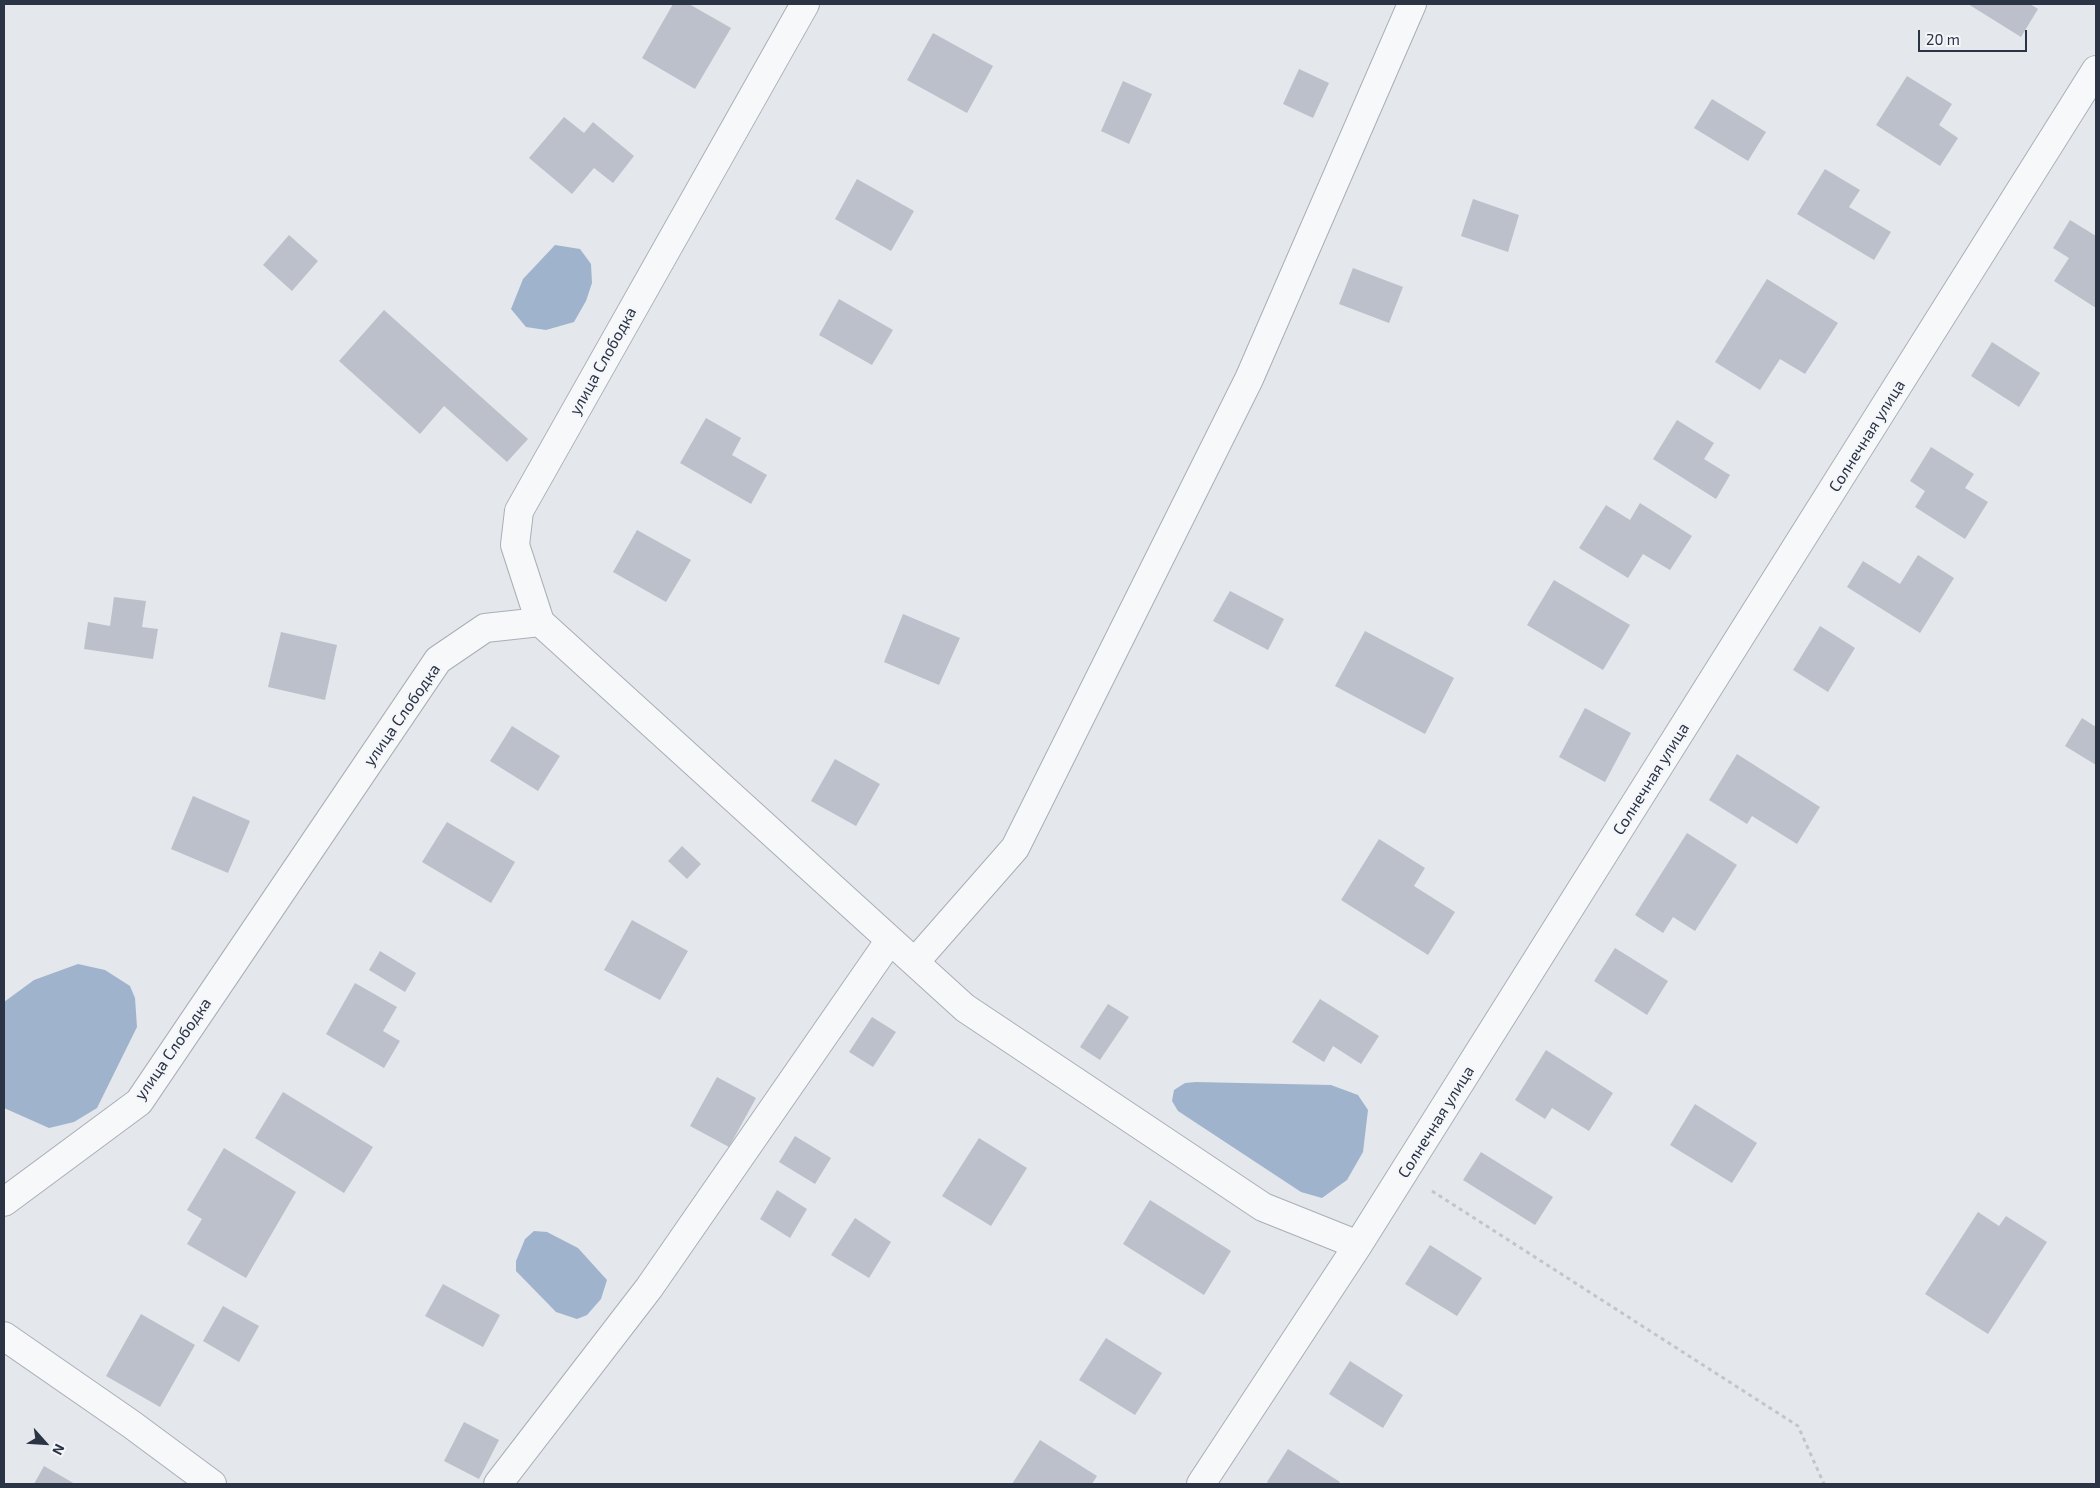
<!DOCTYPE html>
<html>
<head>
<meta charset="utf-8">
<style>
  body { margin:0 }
  #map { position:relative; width:2100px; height:1488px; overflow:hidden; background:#e4e7ec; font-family:"Exo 2",sans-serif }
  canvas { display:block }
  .frame { position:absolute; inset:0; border:5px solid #2b3445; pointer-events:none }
  .north { position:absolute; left:20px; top:1418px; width:50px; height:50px; -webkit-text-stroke:4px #f4f6f9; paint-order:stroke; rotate:116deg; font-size:14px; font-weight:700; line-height:20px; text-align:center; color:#2b3445 }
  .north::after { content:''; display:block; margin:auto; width:18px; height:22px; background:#2b3445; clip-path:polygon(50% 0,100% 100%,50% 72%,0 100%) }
  .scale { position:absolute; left:1918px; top:30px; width:109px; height:22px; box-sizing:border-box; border:2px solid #2b3445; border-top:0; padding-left:6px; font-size:15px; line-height:18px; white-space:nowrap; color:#2b3445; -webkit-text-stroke:4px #f4f6f9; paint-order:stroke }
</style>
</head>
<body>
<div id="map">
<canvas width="2100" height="1488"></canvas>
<div class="frame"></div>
<div class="north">N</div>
<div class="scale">20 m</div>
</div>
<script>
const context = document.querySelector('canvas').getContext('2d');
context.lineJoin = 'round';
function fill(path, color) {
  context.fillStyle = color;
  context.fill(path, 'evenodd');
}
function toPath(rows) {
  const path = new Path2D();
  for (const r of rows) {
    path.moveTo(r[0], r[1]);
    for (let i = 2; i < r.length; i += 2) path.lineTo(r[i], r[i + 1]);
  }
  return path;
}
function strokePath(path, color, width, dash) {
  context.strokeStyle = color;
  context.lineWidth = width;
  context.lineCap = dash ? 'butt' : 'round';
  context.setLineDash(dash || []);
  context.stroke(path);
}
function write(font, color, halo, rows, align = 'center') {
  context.font = font + ' "Exo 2",sans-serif';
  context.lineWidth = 4.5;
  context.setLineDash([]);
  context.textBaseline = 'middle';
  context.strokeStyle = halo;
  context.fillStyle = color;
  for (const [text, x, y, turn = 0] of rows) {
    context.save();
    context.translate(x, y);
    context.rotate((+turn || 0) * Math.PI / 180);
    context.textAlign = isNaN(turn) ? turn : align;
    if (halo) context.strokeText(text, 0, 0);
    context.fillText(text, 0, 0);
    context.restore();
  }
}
fill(toPath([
  [555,245,580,249,591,264,592,283,586,301,574,322,546,330,526,327,511,309,523,279],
  [78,964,105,970,130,986,135,998,137,1027,97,1108,74,1122,49,1128,4,1108,4,1002,34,980],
  [1196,1082,1331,1085,1358,1095,1368,1110,1363,1152,1347,1180,1322,1198,1301,1192,1178,1111,1172,1101,1174,1090,1185,1083],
  [534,1231,547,1232,578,1248,607,1280,601,1299,587,1315,577,1319,556,1312,516,1271,516,1261,525,1239]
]), '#9fb4cc');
fill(toPath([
  [673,4,689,4,731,28,695,89,642,58],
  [1968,4,2030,4,2038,9,2021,37],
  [933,33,993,66,967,113,907,80],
  [1299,69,1329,83,1313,118,1283,104],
  [1907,76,1952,104,1939,125,1958,138,1940,166,1876,125],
  [1123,81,1152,94,1129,144,1101,131],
  [1712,99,1766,132,1748,161,1694,128],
  [564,117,584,133,593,122,634,156,613,183,594,168,572,194,529,158],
  [1825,169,1860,190,1849,207,1891,232,1874,260,1797,214],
  [857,179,914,211,891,251,835,219],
  [1473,199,1519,215,1508,252,1461,236],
  [2070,220,2096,236,2096,308,2054,281,2069,258,2053,248],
  [289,235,318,261,292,291,263,265],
  [1353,268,1403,287,1389,323,1339,304],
  [1767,279,1838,323,1805,374,1780,359,1760,390,1715,362],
  [839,299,893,330,872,365,819,335],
  [384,310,528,439,507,462,444,406,420,434,339,361],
  [1992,342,2040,373,2019,407,1971,376],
  [706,418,741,438,732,455,767,475,751,504,680,463],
  [1677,420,1714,443,1704,459,1730,475,1716,499,1653,459],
  [1931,447,1974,474,1965,488,1988,502,1965,539,1915,507,1925,491,1910,481],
  [1640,503,1692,536,1670,570,1643,554,1628,578,1579,548,1606,505,1630,520],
  [637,530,691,560,666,602,613,572],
  [1918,555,1954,578,1920,633,1847,587,1863,561,1900,584],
  [1554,580,1630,625,1603,670,1527,625],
  [1230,591,1284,619,1268,650,1213,621],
  [114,597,146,601,142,627,158,629,153,659,84,649,88,622,110,626],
  [903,614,960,638,939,685,884,662],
  [1820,626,1855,648,1828,692,1793,670],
  [1365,631,1454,678,1425,734,1335,686],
  [281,632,337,645,325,700,268,687],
  [1585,708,1631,733,1605,782,1559,757],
  [2082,718,2096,727,2096,765,2065,746],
  [512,726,560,756,538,791,490,761],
  [1737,754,1820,807,1797,844,1752,816,1747,824,1709,800],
  [835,759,880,784,856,826,811,801],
  [193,796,250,821,228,873,171,849],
  [447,822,515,862,491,903,422,862],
  [1687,833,1737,865,1695,931,1673,917,1663,933,1635,915],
  [1379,839,1425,868,1414,886,1455,912,1428,955,1341,900],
  [682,846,701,864,687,879,668,861],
  [632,920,688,951,660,1000,604,970],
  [1615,948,1668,981,1647,1015,1594,981],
  [380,951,416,973,405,992,369,970],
  [355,983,397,1007,383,1031,400,1041,384,1068,326,1034],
  [1320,999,1379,1036,1361,1064,1333,1046,1324,1062,1292,1042],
  [1108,1004,1129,1017,1100,1060,1080,1047],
  [872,1017,896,1032,873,1067,849,1052],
  [1546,1050,1613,1093,1589,1131,1552,1108,1545,1119,1515,1100],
  [717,1077,756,1098,729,1147,690,1126],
  [283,1092,373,1147,344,1193,255,1138],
  [1695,1104,1757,1143,1732,1183,1670,1145],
  [795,1136,831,1158,815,1184,779,1162],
  [979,1138,1027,1168,991,1226,942,1196],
  [224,1148,296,1192,246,1278,187,1244,202,1219,187,1210],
  [1481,1152,1553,1197,1535,1225,1463,1180],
  [777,1190,807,1209,790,1238,760,1219],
  [1150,1200,1231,1251,1204,1295,1123,1244],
  [1978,1212,1999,1226,2006,1216,2047,1242,1988,1334,1925,1294],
  [855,1218,891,1242,869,1278,831,1255],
  [1430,1245,1482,1278,1457,1316,1405,1284],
  [443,1284,500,1315,483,1347,425,1316],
  [223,1306,259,1326,239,1362,203,1341],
  [141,1314,195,1345,160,1407,106,1376],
  [1106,1338,1162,1373,1135,1415,1079,1380],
  [1350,1361,1403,1395,1383,1428,1329,1394],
  [464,1422,499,1440,479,1479,444,1461],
  [1040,1440,1097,1476,1092,1484,1012,1484],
  [1288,1449,1340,1482,1338,1484,1270,1484,1267,1482],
  [44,1466,75,1484,34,1484]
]), '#bbc0ca');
const minor = toPath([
  [805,4,519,511,515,545,540,622,965,1008,1263,1207,1358,1245],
  [915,962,1015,848,1249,379,1412,4],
  [4,1202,139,1102,438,660,485,628,540,622],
  [4,1336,131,1424,212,1484],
  [498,1484,649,1288,890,940],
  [1201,1484,1358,1245,2096,70]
]);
strokePath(minor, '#a9aeb7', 30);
strokePath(toPath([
  [1432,1191,1798,1426,1824,1484]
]), '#c2c5cb', 3, [4, 4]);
strokePath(minor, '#f7f8fa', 28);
write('16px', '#2b3445', '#f4f6f9', [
  ["улица Слободка",603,361,-61],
  ["Солнечная улица",1867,436,-58],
  ["улица Слободка",402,715,-55],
  ["Солнечная улица",1651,779,-58],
  ["улица Слободка",173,1049,-55],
  ["Солнечная улица",1436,1122,-58]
]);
</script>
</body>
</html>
